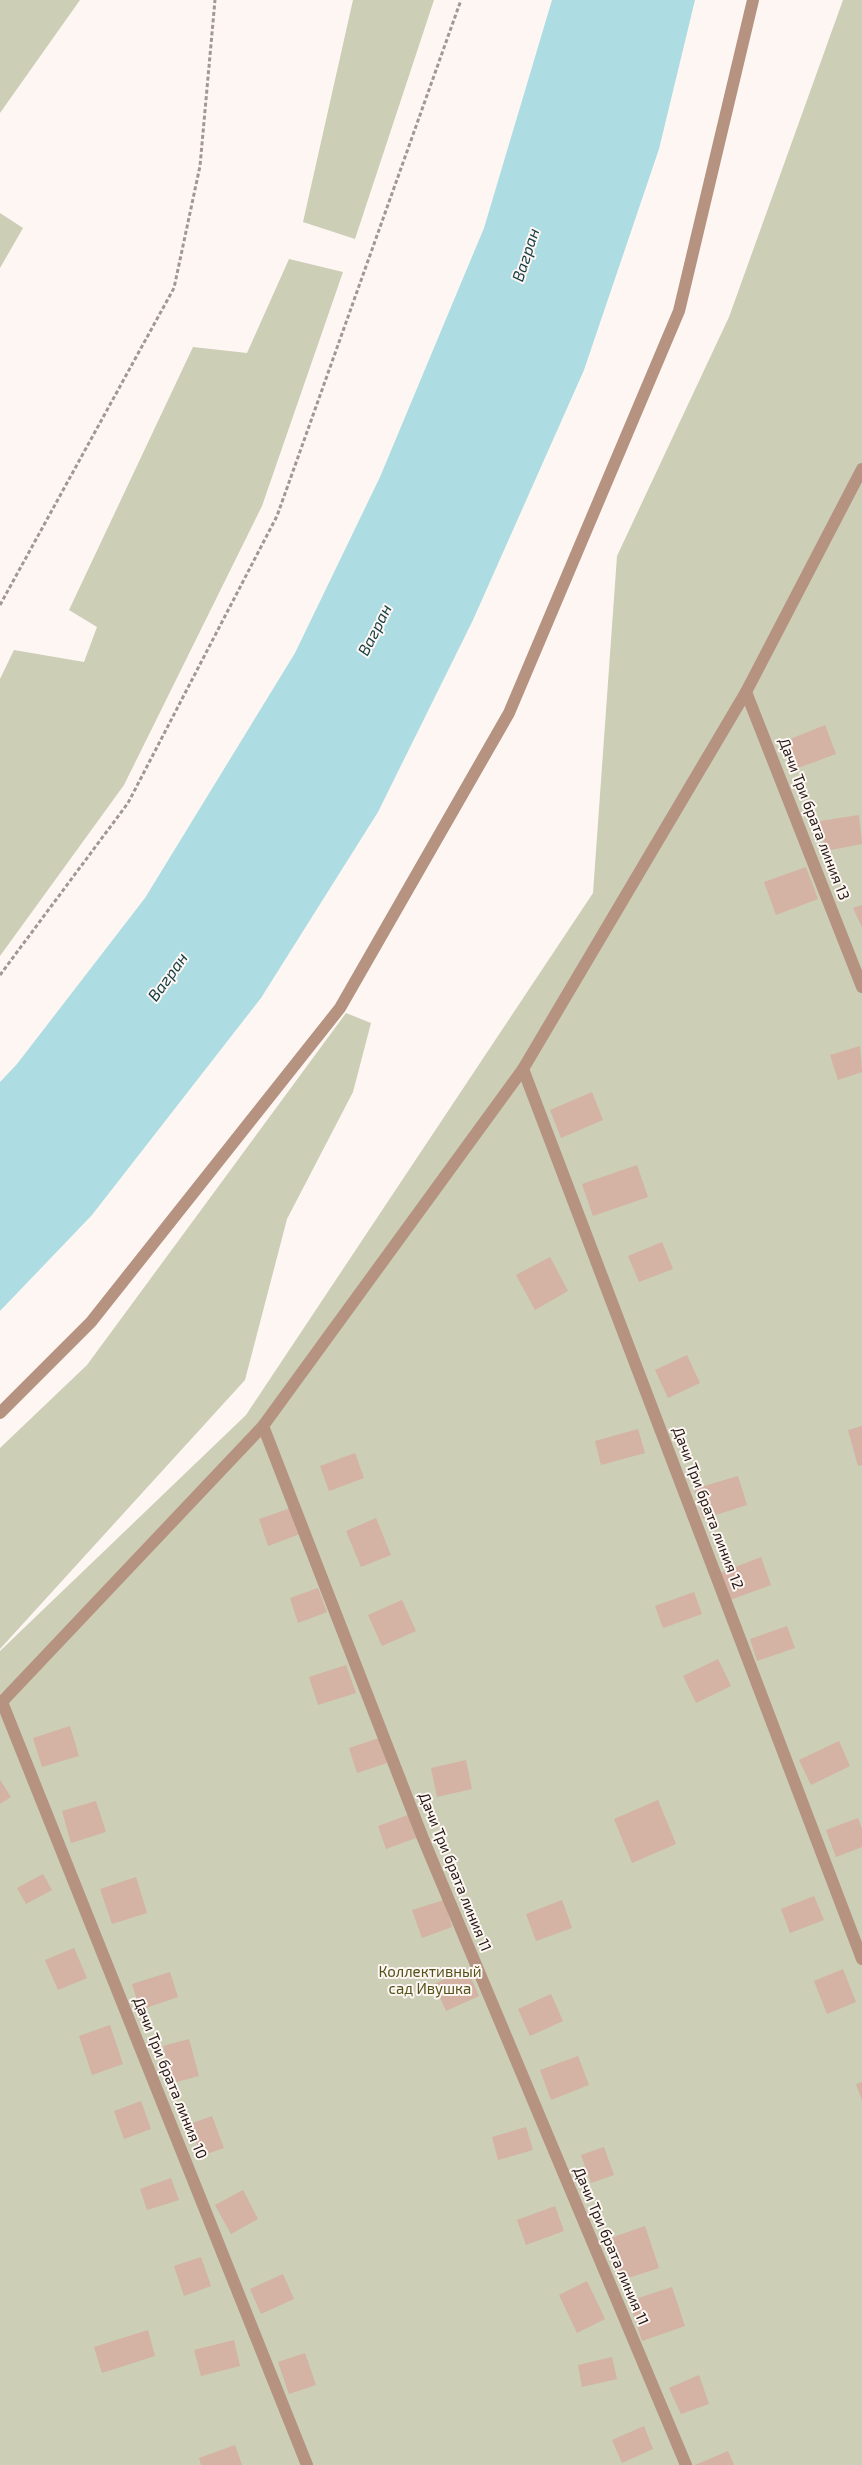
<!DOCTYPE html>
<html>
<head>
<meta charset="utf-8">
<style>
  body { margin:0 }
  canvas { display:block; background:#fdf6f3 }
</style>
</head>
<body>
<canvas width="862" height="2465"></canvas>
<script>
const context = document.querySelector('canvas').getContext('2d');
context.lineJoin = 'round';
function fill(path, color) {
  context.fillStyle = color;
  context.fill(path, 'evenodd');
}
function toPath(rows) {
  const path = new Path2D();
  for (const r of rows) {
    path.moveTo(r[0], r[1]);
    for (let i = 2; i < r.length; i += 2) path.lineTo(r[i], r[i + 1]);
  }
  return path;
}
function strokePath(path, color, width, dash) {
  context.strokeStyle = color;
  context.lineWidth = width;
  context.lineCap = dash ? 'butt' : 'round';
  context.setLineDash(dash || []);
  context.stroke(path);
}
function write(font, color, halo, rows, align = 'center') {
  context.font = font + ' "Exo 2",sans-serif';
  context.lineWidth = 4;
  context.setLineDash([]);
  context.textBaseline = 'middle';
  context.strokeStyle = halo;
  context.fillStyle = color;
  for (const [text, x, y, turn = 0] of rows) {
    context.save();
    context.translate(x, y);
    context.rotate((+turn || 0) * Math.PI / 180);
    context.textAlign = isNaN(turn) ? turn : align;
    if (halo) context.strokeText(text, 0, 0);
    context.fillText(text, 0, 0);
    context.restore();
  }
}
fill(toPath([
  [0,0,80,0,0,113],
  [353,0,434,0,355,239,303,222],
  [843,0,862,0,862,2465,0,2465,0,1651,246,1415,593,893,617,556,729,317],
  [0,213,23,228,0,268],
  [289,259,343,272,262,506,124,785,0,956,0,679,14,650,84,662,97,627,69,610,193,347,247,353],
  [346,1013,371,1023,353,1092,287,1219,245,1380,0,1649,0,1448,87,1365]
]), '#ccceb6');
fill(toPath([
  [552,0,695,0,659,149,584,370,473,620,378,812,261,998,92,1215,0,1311,0,1082,17,1064,145,898,295,653,380,477,484,228]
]), '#addde3');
fill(toPath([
  [825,725,836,754,798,768,788,740],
  [859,815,862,844,825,851,820,821],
  [806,867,818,899,776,915,764,882],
  [862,905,862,927,853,908],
  [860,1046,862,1072,838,1080,830,1055],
  [592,1092,603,1120,561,1138,550,1110],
  [637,1165,648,1197,593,1216,582,1184],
  [662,1242,673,1269,639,1282,628,1256],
  [550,1257,568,1291,535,1310,516,1275],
  [687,1355,700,1383,668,1398,655,1370],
  [862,1426,862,1465,858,1466,848,1430],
  [638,1429,645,1453,601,1465,595,1441],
  [355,1453,364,1478,329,1491,320,1466],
  [738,1476,747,1505,703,1519,694,1489],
  [291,1508,300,1534,268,1546,259,1519],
  [376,1518,391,1555,361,1567,346,1531],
  [761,1557,771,1585,730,1600,720,1573],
  [318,1588,327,1612,298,1623,290,1598],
  [694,1592,702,1614,663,1628,655,1606],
  [402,1600,416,1631,382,1646,368,1615],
  [787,1626,795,1648,757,1661,750,1639],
  [718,1659,731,1686,696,1703,683,1676],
  [346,1665,356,1693,318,1705,309,1677],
  [70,1726,79,1756,42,1767,33,1738],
  [379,1738,387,1763,357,1773,349,1748],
  [839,1741,850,1766,811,1785,799,1760],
  [466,1760,472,1789,437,1797,431,1768],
  [0,1780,11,1797,0,1804],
  [658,1800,676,1844,632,1863,614,1819],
  [96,1801,106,1832,71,1843,62,1811],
  [408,1815,416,1838,386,1849,378,1826],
  [858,1818,862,1829,862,1847,836,1857,826,1830],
  [43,1874,52,1890,26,1904,17,1888],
  [136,1877,147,1913,112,1924,100,1889],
  [814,1896,824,1920,790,1933,781,1909],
  [444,1900,452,1927,422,1938,412,1910],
  [562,1900,572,1928,536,1941,526,1914],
  [74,1948,87,1978,58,1990,45,1960],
  [467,1969,479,1996,446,2011,434,1984],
  [843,1969,856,2002,827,2014,814,1981],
  [170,1972,178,1997,140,2010,132,1984],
  [551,1994,563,2021,530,2036,518,2009],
  [110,2025,123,2064,92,2075,79,2036],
  [189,2039,199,2076,173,2083,163,2046],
  [578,2056,589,2085,551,2100,540,2070],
  [862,2082,862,2100,856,2084],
  [141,2101,151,2129,124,2139,114,2111],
  [212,2116,224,2148,201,2156,190,2124],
  [526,2127,533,2150,498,2160,492,2137],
  [604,2147,614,2175,591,2183,581,2155],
  [171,2178,179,2200,147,2210,140,2189],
  [243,2190,258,2219,231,2234,215,2205],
  [555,2206,564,2231,526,2245,517,2220],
  [645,2226,659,2268,619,2281,605,2240],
  [201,2257,211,2286,184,2296,174,2266],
  [283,2274,294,2299,261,2314,250,2289],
  [587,2281,605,2319,577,2333,559,2295],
  [672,2287,685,2326,642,2341,629,2301],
  [148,2330,155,2356,102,2373,94,2347],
  [234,2340,240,2366,201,2376,194,2350],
  [305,2353,316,2385,289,2394,278,2362],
  [612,2357,617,2379,582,2387,578,2365],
  [699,2375,709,2404,681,2414,669,2388],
  [644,2426,653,2449,622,2463,612,2440],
  [235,2445,242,2465,201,2465,199,2458],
  [728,2451,734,2465,695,2465]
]), '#d4b2a4');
strokePath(toPath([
  [0,605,174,288,200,166,215,0],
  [0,975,128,803,277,516,461,0]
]), '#a19894', 3, [4, 2.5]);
strokePath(toPath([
  [746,692,862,987],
  [523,1069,862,1959],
  [263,1426,422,1836,686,2465],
  [2,1702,307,2465]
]), '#b59380', 12);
strokePath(toPath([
  [0,1413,91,1322,340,1008,509,713,679,311,753,0],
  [0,1704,263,1426,523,1069,746,692,862,469]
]), '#b59380', 12);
write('15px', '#241813', '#fdf6f3', [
  ["Дачи Три брата линия 13",814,819,69],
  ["Дачи Три брата линия 12",708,1508,69],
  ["Дачи Три брата линия 11",455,1872,68],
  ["Дачи Три брата линия 10",170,2078,68],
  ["Дачи Три брата линия 11",611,2246,67]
]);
write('15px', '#515317', '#fdf6f3', [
  ["Коллективный",430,1972],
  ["сад Ивушка",430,1989]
]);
write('italic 16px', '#103d42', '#fdf6f3', [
  ["Вагран",526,255,-72],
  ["Вагран",375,630,-63],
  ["Вагран",168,977,-54]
]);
</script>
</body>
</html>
